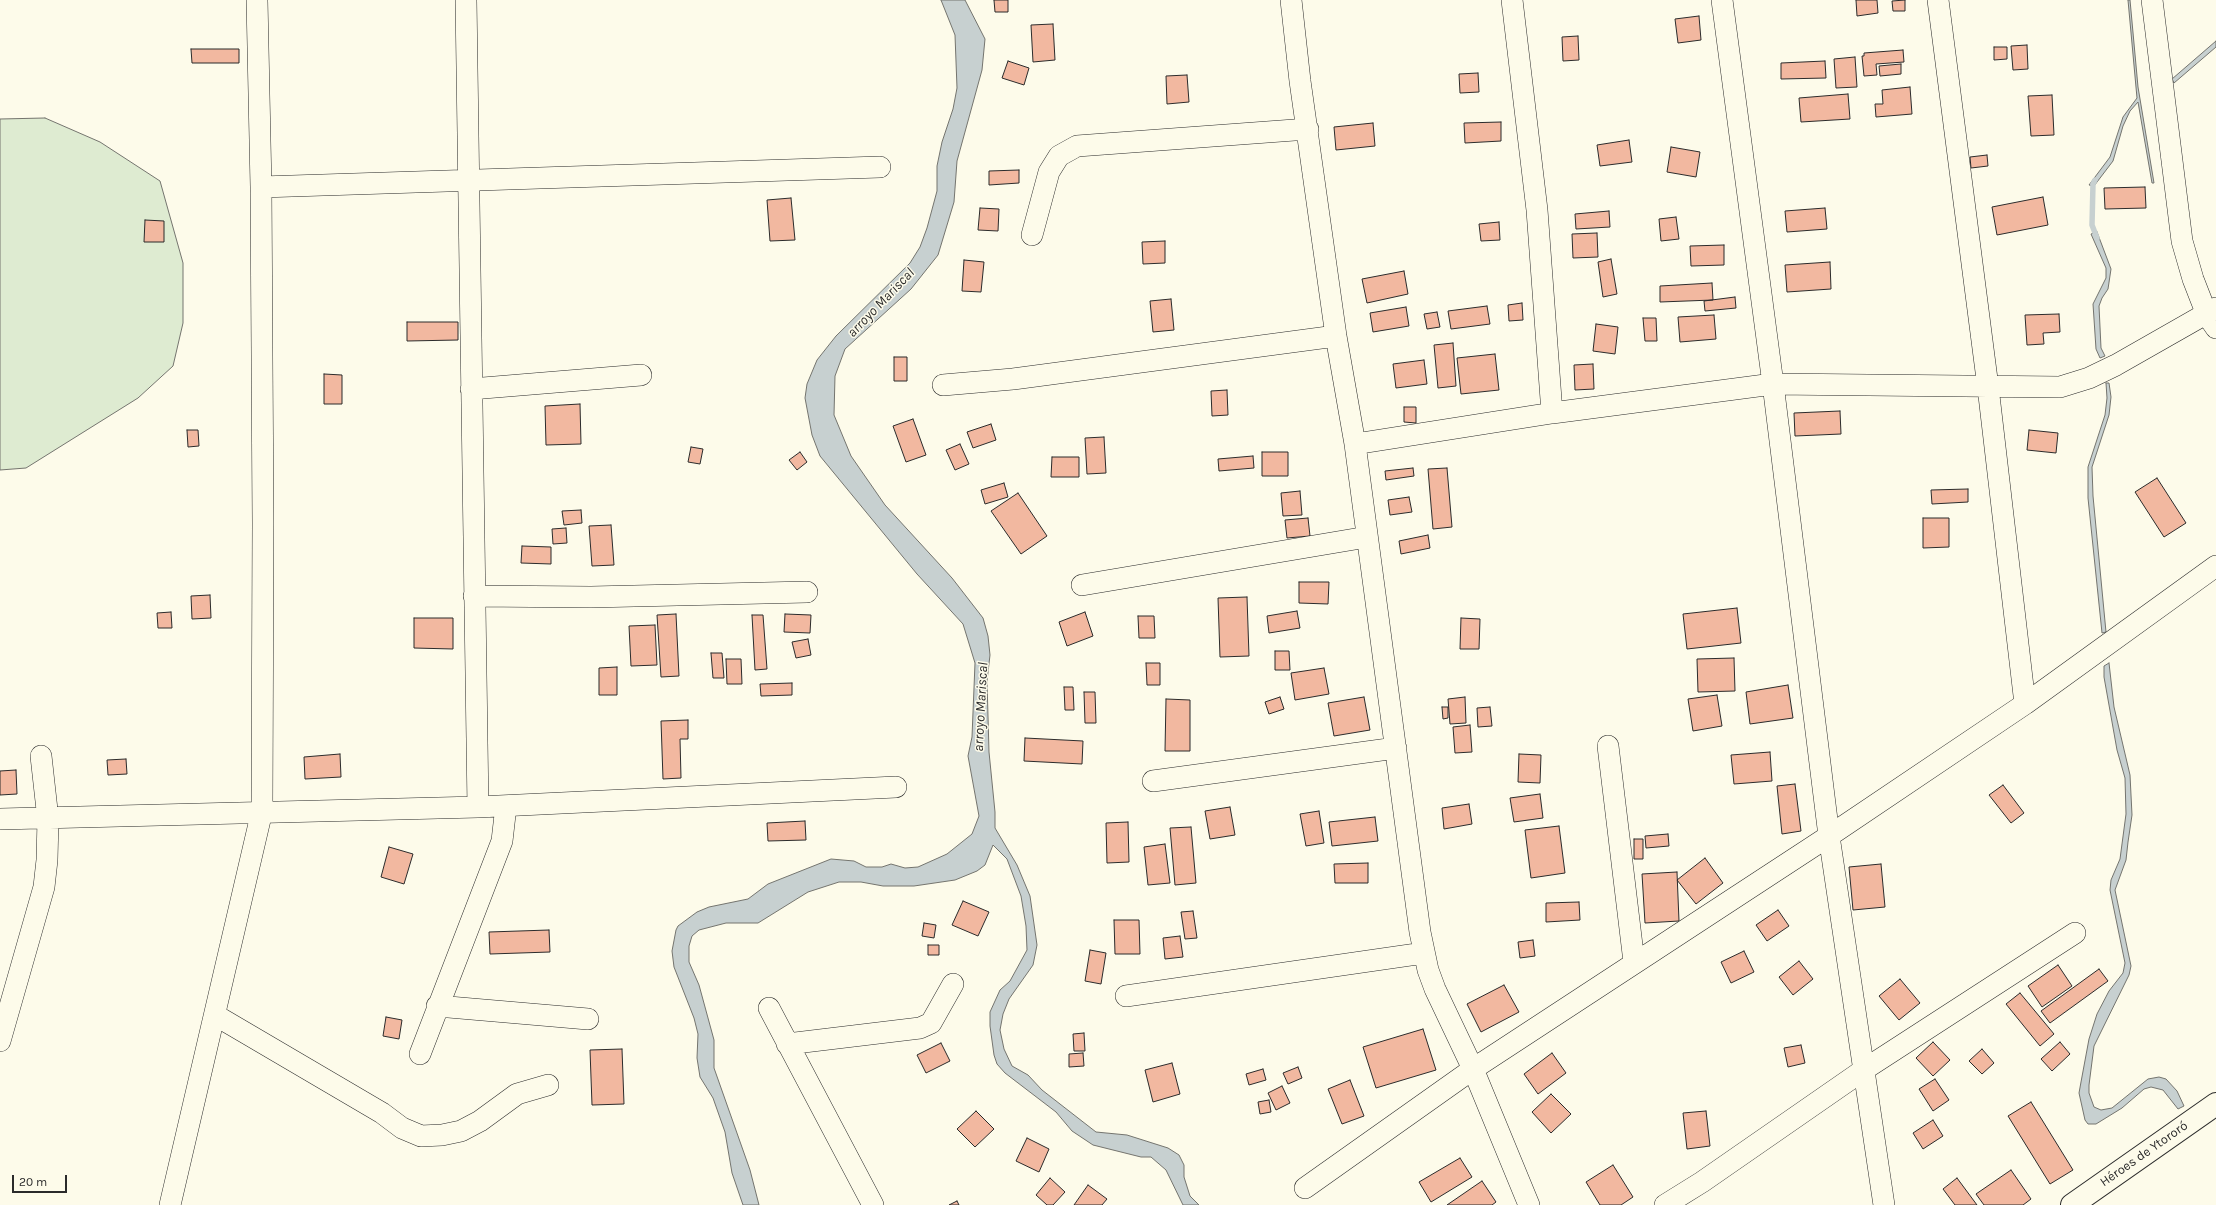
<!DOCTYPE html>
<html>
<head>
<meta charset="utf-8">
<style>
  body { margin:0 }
  #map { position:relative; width:2216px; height:1205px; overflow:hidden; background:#fdfbea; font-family:Karla,sans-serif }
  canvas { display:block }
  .scale { position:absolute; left:12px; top:1175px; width:55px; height:18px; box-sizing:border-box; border:2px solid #2b2b2b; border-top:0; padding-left:5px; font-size:12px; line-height:14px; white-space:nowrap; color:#2b2b2b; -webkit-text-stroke:3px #fdfbea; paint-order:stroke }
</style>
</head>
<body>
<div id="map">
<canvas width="2216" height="1205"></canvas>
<div class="scale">20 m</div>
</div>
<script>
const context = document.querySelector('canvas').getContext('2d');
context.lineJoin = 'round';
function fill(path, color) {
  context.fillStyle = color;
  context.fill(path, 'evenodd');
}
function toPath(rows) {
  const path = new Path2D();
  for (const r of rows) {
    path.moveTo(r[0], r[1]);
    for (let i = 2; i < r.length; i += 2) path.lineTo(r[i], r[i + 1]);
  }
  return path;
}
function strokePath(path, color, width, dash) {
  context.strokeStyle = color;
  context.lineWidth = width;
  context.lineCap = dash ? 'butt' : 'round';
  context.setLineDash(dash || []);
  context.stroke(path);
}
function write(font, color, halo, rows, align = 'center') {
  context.font = font + ' Karla,sans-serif';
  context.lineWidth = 3;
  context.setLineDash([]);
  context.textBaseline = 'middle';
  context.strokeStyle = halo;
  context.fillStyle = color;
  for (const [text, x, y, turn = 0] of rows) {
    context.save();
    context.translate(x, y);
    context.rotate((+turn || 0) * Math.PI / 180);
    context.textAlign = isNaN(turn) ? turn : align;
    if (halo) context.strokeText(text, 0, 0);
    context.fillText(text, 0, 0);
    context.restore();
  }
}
const green = toPath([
  [45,118,100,142,160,181,183,263,183,323,173,366,138,398,26,468,0,470,0,119,45,118]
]);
fill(green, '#deebd1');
strokePath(green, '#74746e', 1);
const water = toPath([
  [941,0,965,0,985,39,982,70,957,161,954,202,938,255,911,289,845,349,835,376,834,415,851,456,885,505,952,578,983,618,988,636,990,655,987,681,989,752,995,812,995,828,1017,865,1030,896,1037,945,1033,965,1009,999,1003,1014,1000,1030,1004,1049,1012,1066,1028,1075,1042,1090,1096,1132,1127,1135,1168,1148,1179,1155,1184,1165,1184,1177,1190,1196,1199,1205,1183,1205,1166,1170,1151,1157,1141,1157,1093,1145,1072,1131,1056,1112,1005,1073,997,1064,994,1055,990,1026,990,1012,1000,990,1010,981,1027,950,1026,926,1021,896,1007,859,993,845,985,865,977,871,955,880,914,886,883,886,861,882,839,882,808,892,758,923,726,923,699,930,692,936,689,946,689,962,699,985,714,1040,714,1068,750,1170,759,1205,743,1205,732,1173,725,1132,713,1098,700,1077,697,1058,698,1034,694,1018,674,967,672,951,676,930,678,926,697,912,709,907,748,899,768,884,831,859,854,861,866,867,882,867,891,864,905,868,918,867,947,854,972,834,979,816,968,756,972,737,975,663,963,624,917,574,820,456,812,435,805,398,807,384,817,360,836,336,910,263,920,247,927,228,937,191,937,166,942,142,953,109,957,88,955,35,941,0],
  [2128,0,2130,0,2138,87,2154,183,2152,183,2138,102,2130,111,2123,126,2113,161,2094,186,2089,185,2110,157,2123,117,2137,98,2128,0],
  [2216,41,2216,47,2174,83,2172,79,2216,41],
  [2097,232,2111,269,2108,289,2102,298,2099,306,2101,348,2105,356,2100,358,2096,349,2093,304,2106,278,2106,268,2091,234,2097,232],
  [2106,383,2109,383,2111,397,2109,415,2092,467,2093,496,2106,632,2102,633,2088,498,2088,467,2105,415,2107,398,2106,383],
  [2109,663,2114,707,2130,775,2132,815,2128,842,2126,860,2115,890,2131,966,2129,975,2094,1046,2089,1085,2089,1093,2094,1107,2101,1110,2112,1108,2148,1079,2159,1077,2166,1079,2177,1091,2184,1106,2178,1109,2163,1090,2151,1087,2144,1089,2122,1108,2096,1124,2088,1124,2085,1120,2079,1093,2081,1082,2089,1039,2097,1014,2109,991,2123,973,2125,963,2110,890,2111,880,2120,859,2126,814,2125,778,2117,750,2104,677,2104,666,2109,663]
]);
fill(water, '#c7d0d0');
strokePath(water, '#74746e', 1);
strokePath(toPath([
  [2095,180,2093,184,2092,225,2097,238]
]), '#c7d0d0', 5.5);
const building = toPath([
  [994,0,1008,0,1008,12,995,12,994,0],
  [1856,0,1877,0,1878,13,1857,16,1856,0],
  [1905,0,1905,11,1893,11,1892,1,1905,0],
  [1699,16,1701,40,1678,43,1675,19,1699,16],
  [1053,24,1055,60,1033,62,1031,25,1053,24],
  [1578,36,1579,60,1563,61,1562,37,1578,36],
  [2027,45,2028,69,2013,70,2011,46,2027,45],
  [1994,47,2007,47,2007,59,1994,60,1994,47],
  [191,49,239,49,239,63,192,63,191,49],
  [1903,50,1904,62,1876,64,1877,75,1864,76,1862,56,1864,56,1864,53,1903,50],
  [1855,57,1857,87,1836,88,1834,59,1855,57],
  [1008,61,1029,68,1024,85,1002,78,1008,61],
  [1825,61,1826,78,1781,79,1781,63,1825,61],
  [1901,64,1901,74,1880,76,1879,66,1901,64],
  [1478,73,1479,92,1460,93,1459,74,1478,73],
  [1187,75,1189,102,1167,104,1166,76,1187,75],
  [1910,87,1912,114,1876,117,1875,104,1883,104,1882,90,1910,87],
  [1848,94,1850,119,1801,122,1799,98,1848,94],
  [2052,95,2054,135,2031,136,2028,96,2052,95],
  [1501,122,1501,141,1465,143,1464,123,1501,122],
  [1373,123,1375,146,1336,150,1334,127,1373,123],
  [1629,140,1632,162,1600,166,1597,145,1629,140],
  [1671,147,1700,152,1696,177,1667,172,1671,147],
  [1987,155,1988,166,1971,168,1970,157,1987,155],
  [1019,170,1019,183,989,185,989,171,1019,170],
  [2145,187,2146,208,2105,209,2104,188,2145,187],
  [2043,197,2048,225,1997,235,1992,207,2043,197],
  [791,198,795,240,770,241,767,200,791,198],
  [980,208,999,209,998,231,978,230,980,208],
  [1825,208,1827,229,1787,232,1785,211,1825,208],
  [1609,211,1610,227,1576,229,1575,214,1609,211],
  [1676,217,1679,239,1661,241,1659,219,1676,217],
  [145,220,164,221,164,242,144,242,145,220],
  [1499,222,1500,240,1481,241,1479,224,1499,222],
  [1597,233,1598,257,1573,258,1572,234,1597,233],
  [1165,241,1165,263,1143,264,1142,242,1165,241],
  [1724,245,1724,265,1691,266,1690,246,1724,245],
  [1611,259,1617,294,1603,297,1598,262,1611,259],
  [964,260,984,262,981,292,962,291,964,260],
  [1830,262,1831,289,1787,292,1785,265,1830,262],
  [1404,271,1408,294,1367,303,1362,279,1404,271],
  [1712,283,1713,300,1660,302,1660,286,1712,283],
  [1735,297,1736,308,1705,311,1704,301,1735,297],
  [1171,299,1174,330,1153,332,1150,301,1171,299],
  [1522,303,1523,320,1509,321,1508,305,1522,303],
  [1487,306,1490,324,1451,329,1448,311,1487,306],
  [1406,307,1409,326,1373,332,1370,313,1406,307],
  [1437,312,1440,327,1427,329,1424,314,1437,312],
  [2059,314,2060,332,2043,333,2044,344,2027,345,2025,315,2059,314],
  [1714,315,1716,339,1680,342,1678,317,1714,315],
  [1643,318,1656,318,1657,341,1645,341,1643,318],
  [407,322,458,322,458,340,407,341,407,322],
  [1596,324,1618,327,1615,354,1593,351,1596,324],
  [1453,343,1456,386,1438,388,1434,345,1453,343],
  [1495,354,1499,390,1461,394,1457,358,1495,354],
  [894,357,907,357,907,381,894,381,894,357],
  [1424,360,1427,384,1396,388,1393,364,1424,360],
  [1593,364,1594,389,1575,390,1574,365,1593,364],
  [324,374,342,375,342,404,324,404,324,374],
  [1227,390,1228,415,1212,416,1211,391,1227,390],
  [580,404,581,444,546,445,545,406,580,404],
  [1404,407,1416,407,1416,423,1404,422,1404,407],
  [1840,411,1841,434,1795,436,1794,413,1840,411],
  [913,419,926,455,906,462,893,426,913,419],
  [991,424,996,440,973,448,967,432,991,424],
  [187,430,198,430,199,446,188,447,187,430],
  [2029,430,2058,433,2056,453,2027,450,2029,430],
  [1104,437,1106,473,1087,474,1085,438,1104,437],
  [960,444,969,464,955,470,946,450,960,444],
  [691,447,703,449,700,464,688,462,691,447],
  [800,452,807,462,797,470,789,460,800,452],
  [1262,452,1288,452,1288,476,1262,476,1262,452],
  [1253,456,1254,468,1219,471,1218,459,1253,456],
  [1052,457,1079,457,1079,477,1051,477,1052,457],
  [1413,468,1414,476,1386,480,1385,471,1413,468],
  [1447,468,1452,527,1433,529,1428,469,1447,468],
  [2157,478,2186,523,2164,537,2135,492,2157,478],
  [1004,483,1008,497,985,504,981,490,1004,483],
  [1968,489,1968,502,1932,504,1931,490,1968,489],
  [1300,491,1302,515,1283,516,1281,493,1300,491],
  [1018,493,1047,536,1021,554,991,511,1018,493],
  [1409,497,1412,512,1390,515,1388,500,1409,497],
  [581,510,582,523,564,525,562,511,581,510],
  [1308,518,1310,536,1287,538,1285,520,1308,518],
  [1923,518,1949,518,1949,547,1923,548,1923,518],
  [611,525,614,565,592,566,589,526,611,525],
  [566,528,567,543,553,544,552,529,566,528],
  [1428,535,1430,548,1401,554,1399,541,1428,535],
  [522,546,551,547,551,564,521,563,522,546],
  [1299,582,1329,582,1328,604,1299,603,1299,582],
  [210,595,211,618,192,619,191,596,210,595],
  [1247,597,1249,656,1220,657,1218,598,1247,597],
  [1737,608,1741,643,1687,649,1683,614,1737,608],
  [1297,611,1300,628,1269,633,1267,616,1297,611],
  [171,612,172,628,158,628,157,613,171,612],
  [1085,612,1093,636,1067,646,1059,622,1085,612],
  [676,614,679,676,661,677,657,615,676,614],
  [785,614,811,615,810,633,784,632,785,614],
  [752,615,763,615,767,669,755,670,752,615],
  [1138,616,1154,616,1155,638,1139,638,1138,616],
  [414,618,453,618,453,649,414,648,414,618],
  [1461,618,1480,619,1479,649,1460,649,1461,618],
  [655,625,657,665,631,666,629,626,655,625],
  [808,639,811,655,796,658,792,642,808,639],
  [1275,651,1289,651,1290,670,1275,670,1275,651],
  [711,653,722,653,724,678,713,678,711,653],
  [1734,658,1735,691,1698,692,1697,659,1734,658],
  [726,659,741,659,742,684,727,684,726,659],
  [1146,663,1160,663,1160,685,1147,685,1146,663],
  [617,667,617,695,599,695,599,668,617,667],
  [1324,668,1329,694,1295,700,1291,673,1324,668],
  [792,683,792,695,761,696,760,684,792,683],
  [1788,685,1793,718,1750,724,1746,692,1788,685],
  [1064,687,1073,687,1074,710,1065,710,1064,687],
  [1084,692,1095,692,1096,723,1085,723,1084,692],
  [1717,695,1722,726,1693,731,1688,699,1717,695],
  [1280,697,1284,709,1269,714,1265,702,1280,697],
  [1364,697,1370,730,1334,736,1328,703,1364,697],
  [1465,697,1466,723,1450,724,1448,699,1465,697],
  [1166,699,1190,700,1190,751,1165,751,1166,699],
  [1442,707,1448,707,1448,718,1443,719,1442,707],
  [1490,707,1492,726,1478,727,1477,708,1490,707],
  [688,720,688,739,680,739,681,778,663,779,661,721,688,720],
  [1470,725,1472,752,1455,753,1453,727,1470,725],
  [1025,738,1083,741,1082,764,1024,761,1025,738],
  [1770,752,1772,781,1734,784,1731,755,1770,752],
  [340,754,341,777,305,779,304,757,340,754],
  [1519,754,1541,755,1540,783,1518,782,1519,754],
  [126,759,127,774,108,775,107,760,126,759],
  [16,770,17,794,0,795,0,771,16,770],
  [1795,784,1801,831,1782,834,1777,786,1795,784],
  [2003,785,2024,813,2011,823,1989,795,2003,785],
  [1540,794,1543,818,1514,822,1510,798,1540,794],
  [1469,804,1472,824,1444,829,1442,808,1469,804],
  [1230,807,1235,835,1210,839,1205,811,1230,807],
  [1319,811,1324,843,1306,846,1300,814,1319,811],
  [1375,817,1378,841,1332,846,1329,822,1375,817],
  [805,821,806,840,768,841,767,823,805,821],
  [1128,822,1129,862,1107,863,1106,823,1128,822],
  [1559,826,1565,873,1531,878,1525,830,1559,826],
  [1191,827,1196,883,1175,885,1170,828,1191,827],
  [1668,834,1669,846,1646,848,1645,836,1668,834],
  [1634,839,1643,839,1643,859,1634,859,1634,839],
  [1165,844,1170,883,1148,885,1144,847,1165,844],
  [389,847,413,854,404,884,381,877,389,847],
  [1705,858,1723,883,1696,904,1677,880,1705,858],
  [1368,863,1368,883,1335,883,1334,864,1368,863],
  [1881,864,1885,907,1853,910,1849,867,1881,864],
  [1677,872,1679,921,1645,923,1642,874,1677,872],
  [963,901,989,912,978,936,952,925,963,901],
  [1579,902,1580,920,1546,922,1546,903,1579,902],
  [1778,910,1789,926,1767,941,1756,925,1778,910],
  [1193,911,1197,938,1185,939,1181,912,1193,911],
  [1114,920,1139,920,1140,954,1115,954,1114,920],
  [924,923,936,925,934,938,922,936,924,923],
  [549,930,550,952,490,954,489,932,549,930],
  [1180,936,1183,957,1165,959,1163,938,1180,936],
  [1533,940,1535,956,1520,958,1518,942,1533,940],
  [928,945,939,945,939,955,928,955,928,945],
  [1090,950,1106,953,1101,984,1085,981,1090,950],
  [1744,951,1754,972,1731,983,1721,962,1744,951],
  [1799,961,1813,979,1793,995,1779,977,1799,961],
  [2058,965,2072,986,2042,1007,2028,986,2058,965],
  [2099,969,2108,981,2050,1023,2041,1011,2099,969],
  [1900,979,1920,1003,1899,1020,1879,996,1900,979],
  [1504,985,1519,1012,1481,1032,1467,1004,1504,985],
  [2020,993,2054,1034,2040,1046,2006,1004,2020,993],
  [386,1017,402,1020,399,1039,383,1036,386,1017],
  [1423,1029,1436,1070,1376,1088,1363,1047,1423,1029],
  [1084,1033,1085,1051,1074,1051,1073,1034,1084,1033],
  [1933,1042,1950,1060,1933,1076,1916,1058,1933,1042],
  [2060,1042,2070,1054,2052,1071,2041,1059,2060,1042],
  [941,1043,950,1061,926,1073,917,1055,941,1043],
  [1801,1045,1805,1063,1788,1067,1784,1048,1801,1045],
  [622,1049,624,1104,592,1105,590,1050,622,1049],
  [1982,1049,1994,1063,1982,1074,1969,1061,1982,1049],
  [1083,1053,1084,1066,1069,1067,1069,1054,1083,1053],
  [1552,1053,1566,1073,1538,1094,1524,1074,1552,1053],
  [1172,1063,1180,1094,1153,1102,1145,1070,1172,1063],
  [1298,1067,1302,1078,1288,1084,1283,1073,1298,1067],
  [1263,1069,1266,1080,1249,1085,1246,1074,1263,1069],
  [1935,1079,1949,1100,1933,1111,1919,1089,1935,1079],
  [1350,1080,1364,1116,1342,1124,1328,1089,1350,1080],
  [1282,1086,1290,1103,1276,1110,1268,1093,1282,1086],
  [1551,1094,1571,1114,1551,1133,1532,1112,1551,1094],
  [1269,1100,1271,1112,1260,1114,1258,1102,1269,1100],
  [2031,1102,2073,1170,2050,1184,2008,1116,2031,1102],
  [976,1111,994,1129,975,1147,957,1129,976,1111],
  [1706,1111,1710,1146,1687,1149,1683,1113,1706,1111],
  [1933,1120,1943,1136,1923,1149,1913,1133,1933,1120],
  [1027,1138,1049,1149,1039,1172,1016,1161,1027,1138],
  [1460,1158,1472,1177,1431,1202,1419,1182,1460,1158],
  [1613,1165,1633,1197,1621,1205,1600,1205,1586,1182,1613,1165],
  [2011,1170,2031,1199,2023,1205,1984,1205,1976,1194,2011,1170],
  [1050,1178,1065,1192,1053,1205,1047,1205,1036,1195,1050,1178],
  [1957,1178,1977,1205,1955,1205,1943,1189,1957,1178],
  [1482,1181,1496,1202,1492,1205,1447,1205,1482,1181],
  [1088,1185,1107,1199,1102,1205,1074,1205,1088,1185],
  [957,1201,959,1205,949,1205,957,1201]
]);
fill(building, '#f2b8a0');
strokePath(building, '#2b2b2b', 1);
const minor = toPath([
  [466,0,478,807],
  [1291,0,1300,81,1336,336,1355,444,1420,932,1428,970,1435,989,1473,1069,1529,1205],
  [1512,0,1537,210,1552,413],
  [1722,0,1773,384,1829,836,1884,1205],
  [1938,0,1988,387,2025,704],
  [2152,0,2182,241,2193,279,2207,315,2216,328],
  [261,187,880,167],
  [1032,235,1049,172,1059,156,1077,146,1308,129],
  [943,385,1013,379,1336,336],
  [471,389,641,375],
  [1355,444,1552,413,1773,384,2060,387,2089,378,2116,365,2216,308],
  [1082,585,1367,537],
  [474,596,591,597,807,592],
  [1608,746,1634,962],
  [1153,781,1396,748],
  [0,819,478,807,896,787],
  [1126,996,1424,953],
  [437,1006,588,1019],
  [769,1008,873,1205],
  [215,1015,382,1113,402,1128,421,1136,442,1135,461,1131,480,1121,517,1094,548,1085],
  [0,1041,44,887,47,860,48,819,41,756],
  [787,1044,920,1028,931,1023,953,984],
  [420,1054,502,841,506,806],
  [1305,1188,1473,1069,1829,836,2025,704,2216,566],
  [170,1205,262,811,263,523,261,187,257,0],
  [1665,1205,1702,1182,1865,1069,2075,933]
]);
const major = toPath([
  [2072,1205,2216,1104]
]);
strokePath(minor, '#2b2b2b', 22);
strokePath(major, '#2b2b2b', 24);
strokePath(minor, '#fdfbea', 21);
strokePath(major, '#fdfbea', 22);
write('13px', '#2b2b2b', '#fdfbea', [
  ["Héroes de Ytororó",2144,1154,-35]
]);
write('italic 14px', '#2b2b2b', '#fdfbea', [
  ["arroyo Mariscal",881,303,-46],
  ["arroyo Mariscal",981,707,-87]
]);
</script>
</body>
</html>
